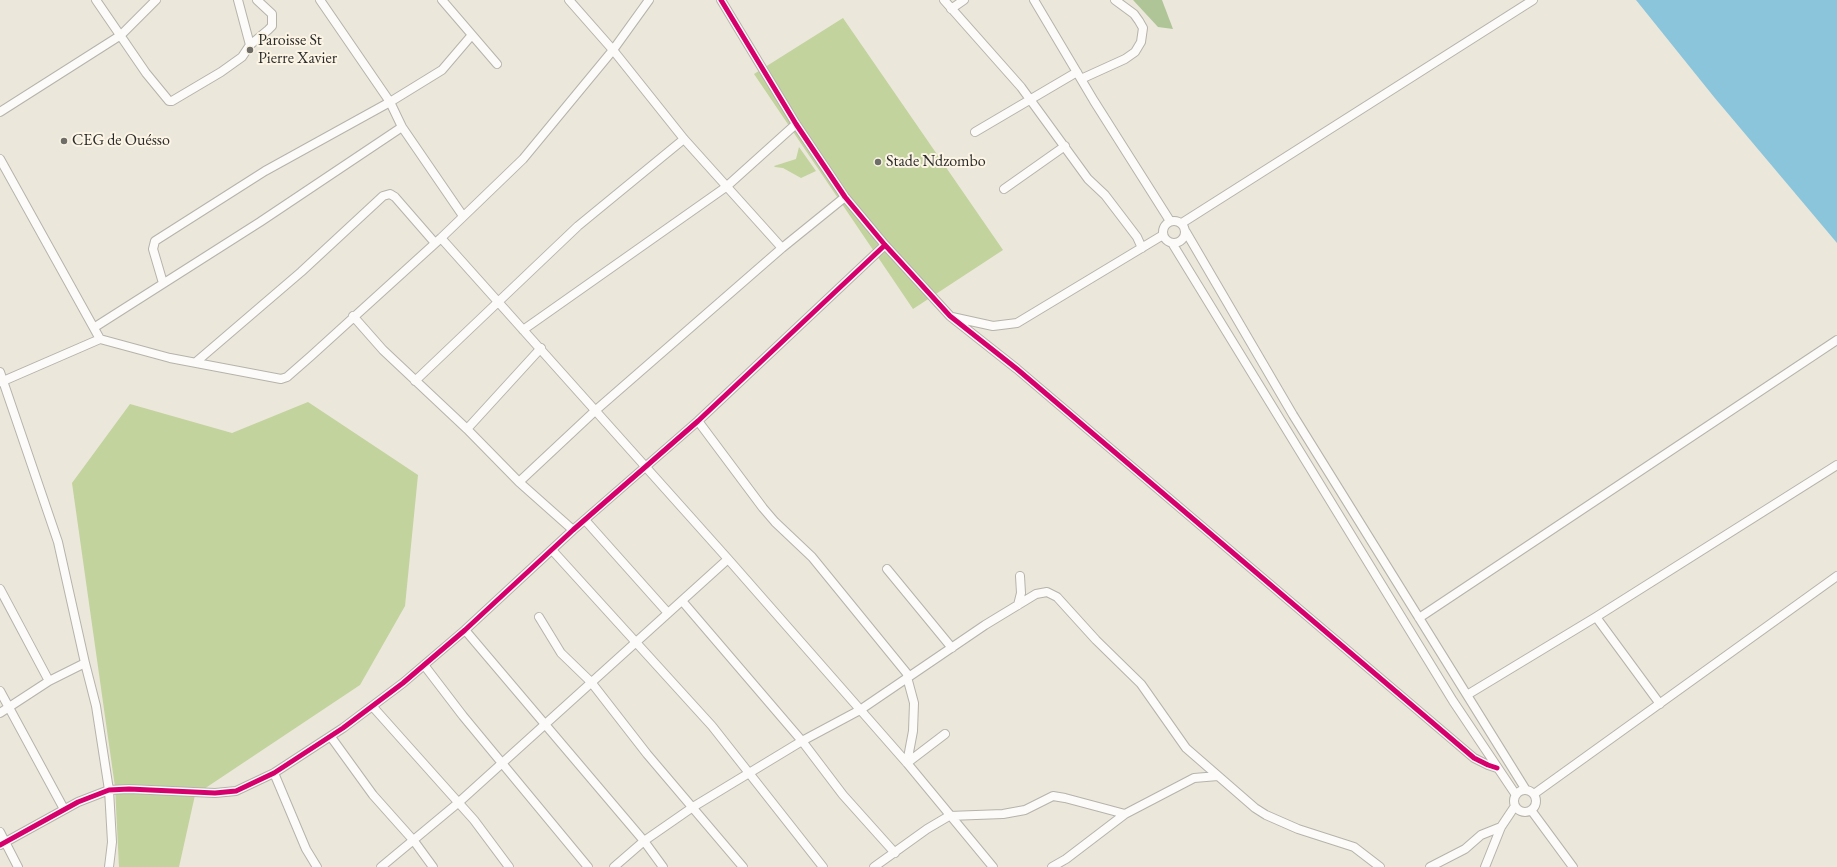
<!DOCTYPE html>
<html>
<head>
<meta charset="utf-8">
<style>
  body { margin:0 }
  canvas { display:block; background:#ebe7da }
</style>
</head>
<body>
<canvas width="1837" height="867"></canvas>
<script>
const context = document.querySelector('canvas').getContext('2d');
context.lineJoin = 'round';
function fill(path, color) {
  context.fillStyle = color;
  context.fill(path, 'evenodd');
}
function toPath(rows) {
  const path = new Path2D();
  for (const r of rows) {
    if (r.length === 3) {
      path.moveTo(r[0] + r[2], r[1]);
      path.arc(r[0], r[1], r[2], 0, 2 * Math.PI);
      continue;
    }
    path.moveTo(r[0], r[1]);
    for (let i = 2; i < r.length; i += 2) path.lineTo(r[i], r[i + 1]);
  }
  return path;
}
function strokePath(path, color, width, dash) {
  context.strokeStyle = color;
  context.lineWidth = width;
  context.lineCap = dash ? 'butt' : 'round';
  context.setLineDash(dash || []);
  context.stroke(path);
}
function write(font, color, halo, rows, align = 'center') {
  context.font = font + ' "EB Garamond",serif';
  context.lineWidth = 4;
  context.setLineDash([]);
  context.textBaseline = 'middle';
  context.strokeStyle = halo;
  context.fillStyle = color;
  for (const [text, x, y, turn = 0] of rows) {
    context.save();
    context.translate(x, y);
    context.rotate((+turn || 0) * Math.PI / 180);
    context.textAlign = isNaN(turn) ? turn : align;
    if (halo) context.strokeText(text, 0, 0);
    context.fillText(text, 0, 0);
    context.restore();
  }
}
fill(toPath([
  [843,18,1003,250,913,309,754,74],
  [799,147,816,171,801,178,783,168,775,167,774,166,796,159],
  [308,402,418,475,405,606,360,685,195,795,179,867,119,867,115,787,72,483,130,404,232,433]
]), '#c2d39e');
fill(toPath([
  [1133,0,1162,0,1173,29,1158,27]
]), '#b0c597');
fill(toPath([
  [1636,0,1837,0,1837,243,1714,97]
]), '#8ac5dc');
const street = toPath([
  [96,0,146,73,169,101,172,101,221,72,242,57,250,45,268,30,272,26,272,14,257,0],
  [238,0,250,45],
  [320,0,390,102,402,127,463,216],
  [442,0,497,64],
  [569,0,613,50,684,139,782,248],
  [721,0,796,124,845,197,885,245,950,316,1017,369,1474,758,1488,765,1497,768],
  [944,0,1021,87,1088,179,1105,195,1137,237,1142,248],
  [1034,0,1094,101,1170,221],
  [951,9,964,0],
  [1081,79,1125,59,1135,52,1141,42,1143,28,1139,21,1134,14,1115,0],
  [0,112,121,35,156,0],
  [975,132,1077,72],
  [0,159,100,339,170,358,281,379,287,377,311,356,441,238,523,159,613,50,649,0],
  [1004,189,1065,146],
  [1174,232,11],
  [1182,223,1533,0],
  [1186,232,1293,415,1526,790],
  [441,238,728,559,907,763,993,867],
  [1172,243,1453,701,1516,795],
  [163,283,153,249,155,241,265,171,390,102,442,70,471,36],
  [353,316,383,350,467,429,519,482,573,530],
  [952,317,993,326,1017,323,1163,235],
  [95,327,260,222,402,127],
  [523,330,726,187,796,124],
  [196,362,301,272,383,196,390,194,395,197,435,243],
  [0,372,58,542,85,663,96,706,109,790,112,842,109,867],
  [415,381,578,226,684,139],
  [1,382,100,339],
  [698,421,763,508,775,522,812,557,909,676],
  [467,429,541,348],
  [519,482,596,410,782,248,845,197],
  [585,520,668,613],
  [552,550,712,726,823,867],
  [887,569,952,648],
  [0,589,49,681],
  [683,602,802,741,843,795,895,853],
  [1018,605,1021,593,1020,576],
  [539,617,561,653,591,682,647,754,743,867],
  [1596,617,1660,704],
  [1419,618,1837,340],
  [465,630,644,841,663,867],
  [424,665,463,716,588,867],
  [0,691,64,809],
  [1467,695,1596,617,1837,465],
  [373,707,474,820,509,867],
  [0,713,49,681,85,663],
  [331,737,373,795,414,841,433,867],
  [907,763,913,731,914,703,907,677],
  [907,763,945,734],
  [274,773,306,849,317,867],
  [1525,801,11],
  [1534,794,1837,576],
  [1531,810,1573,867],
  [0,832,18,867],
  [0,845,78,802,109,790,129,789,215,793,236,791,274,773,343,728,403,683,465,630,573,530,698,421,885,245],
  [381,867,458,803,728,559],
  [614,867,644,841,693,807,802,741,860,710,985,625,1036,594,1047,592,1057,597,1096,640,1141,684,1186,748,1255,808,1266,815,1298,829,1354,847,1380,867],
  [874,867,927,829,949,816,1003,814,1025,810,1053,796,1065,798,1125,814],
  [1052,867,1066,859,1125,814,1194,778,1218,776],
  [1430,867,1465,849,1481,835,1501,827],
  [1485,867,1501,827,1515,806]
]);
strokePath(street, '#b5b3ab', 10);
strokePath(street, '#fcfbf9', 8);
strokePath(toPath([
  [721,0,796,124,845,197,885,245,950,316,1017,369,1474,758,1488,765,1497,768],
  [0,845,78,802,109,790,129,789,215,793,236,791,274,773,343,728,403,683,465,630,573,530,698,421,885,245]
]), '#d6006c', 5);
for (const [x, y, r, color] of [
  [250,50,4,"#6e6d68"],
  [64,141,4,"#6e6d68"],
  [878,162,4,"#6e6d68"]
]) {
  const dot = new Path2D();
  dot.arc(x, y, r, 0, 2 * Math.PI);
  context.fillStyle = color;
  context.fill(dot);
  strokePath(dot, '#fcf5e5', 1.5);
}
write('16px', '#2b2b2b', '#fcf5e5', [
  ["Paroisse St",258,41],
  ["Pierre Xavier",258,59],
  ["CEG de Ouésso",72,141],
  ["Stade Ndzombo",886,162]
], 'left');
</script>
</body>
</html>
